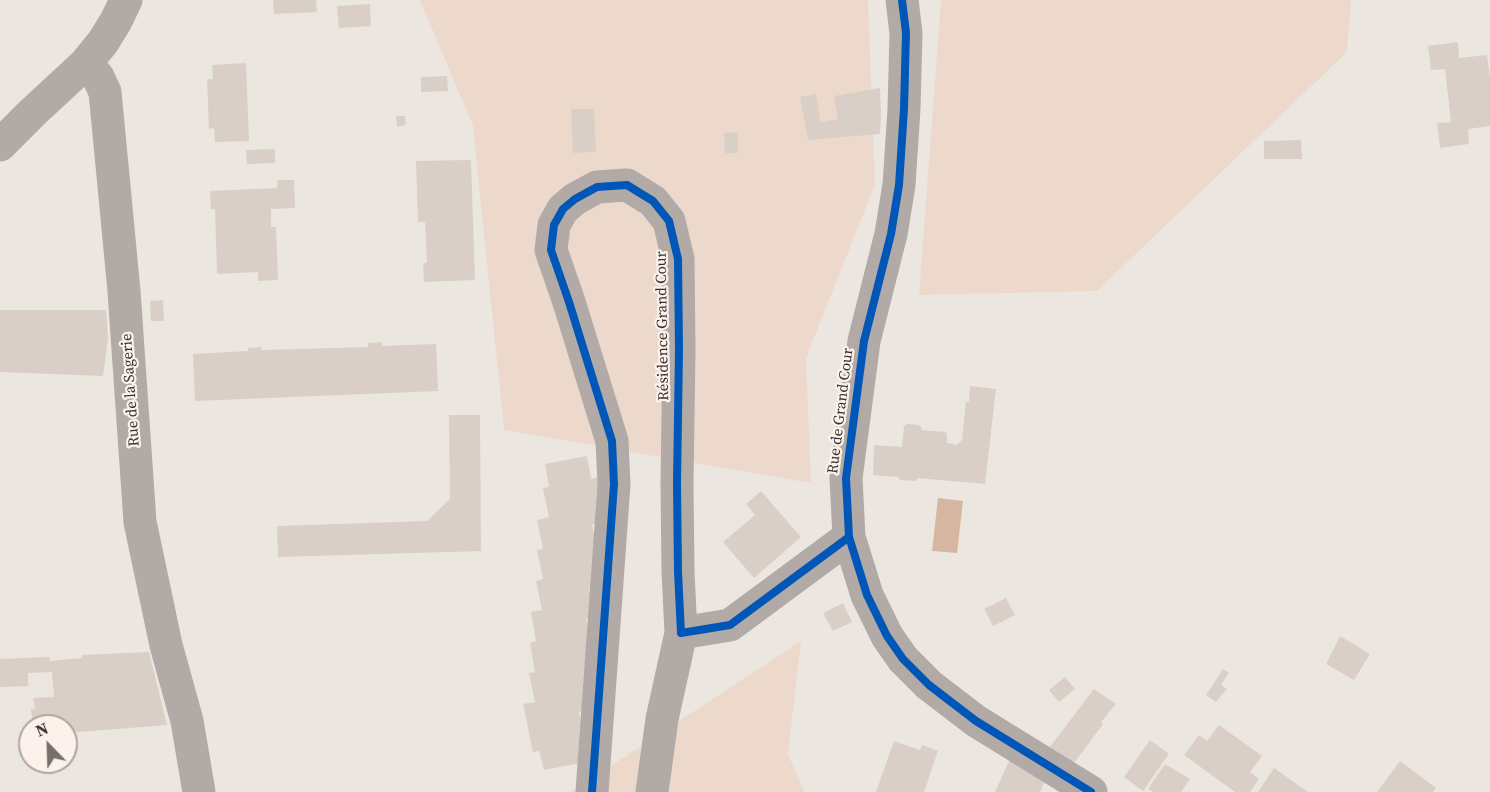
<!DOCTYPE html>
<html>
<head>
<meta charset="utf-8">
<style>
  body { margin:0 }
  #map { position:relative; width:1490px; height:792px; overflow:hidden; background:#ece6e1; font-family:"Source Serif 4",serif }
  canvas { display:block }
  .north { position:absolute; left:18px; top:714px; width:60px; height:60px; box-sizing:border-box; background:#fdf2eb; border:2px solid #ada59f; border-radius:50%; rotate:337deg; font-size:16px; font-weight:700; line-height:24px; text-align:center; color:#35312e }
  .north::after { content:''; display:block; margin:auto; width:21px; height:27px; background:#75706d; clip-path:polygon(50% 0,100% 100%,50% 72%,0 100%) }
</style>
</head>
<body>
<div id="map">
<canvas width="1490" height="792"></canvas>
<div class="north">N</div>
</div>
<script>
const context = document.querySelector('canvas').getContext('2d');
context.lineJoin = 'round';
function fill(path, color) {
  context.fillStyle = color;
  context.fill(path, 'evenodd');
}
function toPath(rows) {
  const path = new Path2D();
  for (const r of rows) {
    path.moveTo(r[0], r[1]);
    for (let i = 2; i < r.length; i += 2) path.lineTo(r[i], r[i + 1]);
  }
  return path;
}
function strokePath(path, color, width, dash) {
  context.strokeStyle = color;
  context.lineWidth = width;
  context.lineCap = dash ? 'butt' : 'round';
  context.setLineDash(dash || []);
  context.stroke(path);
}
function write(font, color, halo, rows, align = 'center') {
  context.font = font + ' "Source Serif 4",serif';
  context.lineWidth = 4.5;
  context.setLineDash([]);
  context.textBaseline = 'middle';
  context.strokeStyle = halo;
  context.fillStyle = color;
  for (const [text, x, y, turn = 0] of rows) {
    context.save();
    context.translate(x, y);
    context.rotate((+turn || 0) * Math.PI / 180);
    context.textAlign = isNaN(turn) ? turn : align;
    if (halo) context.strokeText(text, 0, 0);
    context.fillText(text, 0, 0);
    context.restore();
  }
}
fill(toPath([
  [420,0,868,0,875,185,806,358,811,483,504,430,473,126],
  [941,0,1351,0,1347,52,1097,291,919,295],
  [801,641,788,754,804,792,571,792]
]), '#edd9cc');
fill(toPath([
  [938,498,963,501,957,553,932,551]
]), '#d6b6a0');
fill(toPath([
  [273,0,316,0,317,12,274,14],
  [370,4,371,26,339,28,337,6],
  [1458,42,1459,58,1487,55,1490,78,1490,126,1468,129,1469,144,1440,148,1437,123,1451,122,1445,69,1431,70,1428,46],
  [246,63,249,141,215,142,214,128,209,129,207,79,213,79,212,65],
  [447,76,448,91,421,92,421,77],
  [880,88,881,116,880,134,808,140,800,97,816,94,820,120,822,122,838,119,834,96],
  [571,109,594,109,596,152,573,153],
  [396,116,405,116,406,125,397,127],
  [738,132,738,153,725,153,724,133],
  [1301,140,1302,159,1264,159,1264,141],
  [275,149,275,163,247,164,246,150],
  [471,160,475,280,424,282,423,263,427,263,425,222,418,222,416,161],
  [278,180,294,180,295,208,271,209,271,227,276,227,278,280,258,281,258,272,217,274,215,209,211,209,210,191,277,188],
  [163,300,164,321,151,321,150,301],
  [0,310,106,310,108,338,103,376,0,372],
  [382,342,382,346,436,344,438,391,195,401,193,354,248,351,248,348,261,347,262,350,368,347,368,343],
  [970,386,996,389,985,484,917,478,917,481,899,480,899,477,873,475,874,445,902,447,904,426,907,424,919,425,922,428,921,430,945,432,947,434,947,443,954,444,956,446,962,440,966,401,969,402],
  [449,415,480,415,481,551,278,557,277,526,427,521,450,499],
  [587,456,591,479,597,477,600,493,596,494,601,523,592,525,598,554,594,586,589,587,595,617,586,619,592,649,588,680,583,680,589,710,579,712,585,741,586,762,544,770,539,751,533,752,523,704,535,702,529,673,535,672,530,643,536,641,531,612,542,610,536,581,543,579,537,550,543,549,537,520,549,517,543,488,549,487,545,464],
  [761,491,801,537,754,578,723,542,755,515,746,504],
  [1006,598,1015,615,993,626,984,609],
  [843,603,852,622,833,631,823,613],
  [1340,636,1370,654,1354,680,1326,664],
  [147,652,149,652,167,725,66,733,66,726,33,726,31,709,35,709,33,698,54,697,52,672,28,673,28,686,0,687,0,659,50,657,50,661,82,658,82,655],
  [1223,669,1229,673,1221,685,1227,689,1216,702,1206,695],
  [1065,677,1075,689,1059,702,1049,690],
  [1094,689,1116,704,1101,722,1103,724,1074,763,1049,748],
  [1219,725,1262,756,1250,772,1259,779,1250,792,1235,792,1184,755,1199,735,1207,741],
  [1150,740,1168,753,1168,755,1143,791,1124,777],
  [894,741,920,750,922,745,938,751,924,792,876,792],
  [1010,759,1045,780,1040,792,995,792],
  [1400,761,1436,788,1433,792,1377,792],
  [1165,764,1190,779,1181,792,1154,792,1148,789],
  [1274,768,1308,792,1258,792]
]), '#dacfc6');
strokePath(toPath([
  [902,0,906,33,904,109,899,185,891,234,864,341,846,478,849,537,867,595,887,636,903,659,929,685,976,721,1091,792],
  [86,63,98,77,105,92,124,291,140,522,166,645,187,721,199,792],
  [0,145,32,113,86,63,103,42,116,21,126,0],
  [592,792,614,484,612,441,569,302,551,250,554,225,563,209,575,199,597,187,627,185,653,201,669,221,678,259,679,350,677,483,678,572,681,633,730,625,849,537],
  [652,792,662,719,681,633]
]), '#b1aaa6', 33);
strokePath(toPath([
  [902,0,906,33,904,109,899,185,891,234,864,341,846,478,849,537,867,595,887,636,903,659,929,685,976,721,1091,792],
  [592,792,614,484,612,441,569,302,551,250,554,225,563,209,575,199,597,187,627,185,653,201,669,221,678,259,679,350,677,483,678,572,681,633,730,625,849,537]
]), '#0057b8', 8);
write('15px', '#35312e', '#fdf2eb', [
  ["Résidence Grand Cour",663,326,-91],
  ["Rue de la Sagerie",131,390,-94],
  ["Rue de Grand Cour",841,411,-83]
]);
</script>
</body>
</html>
